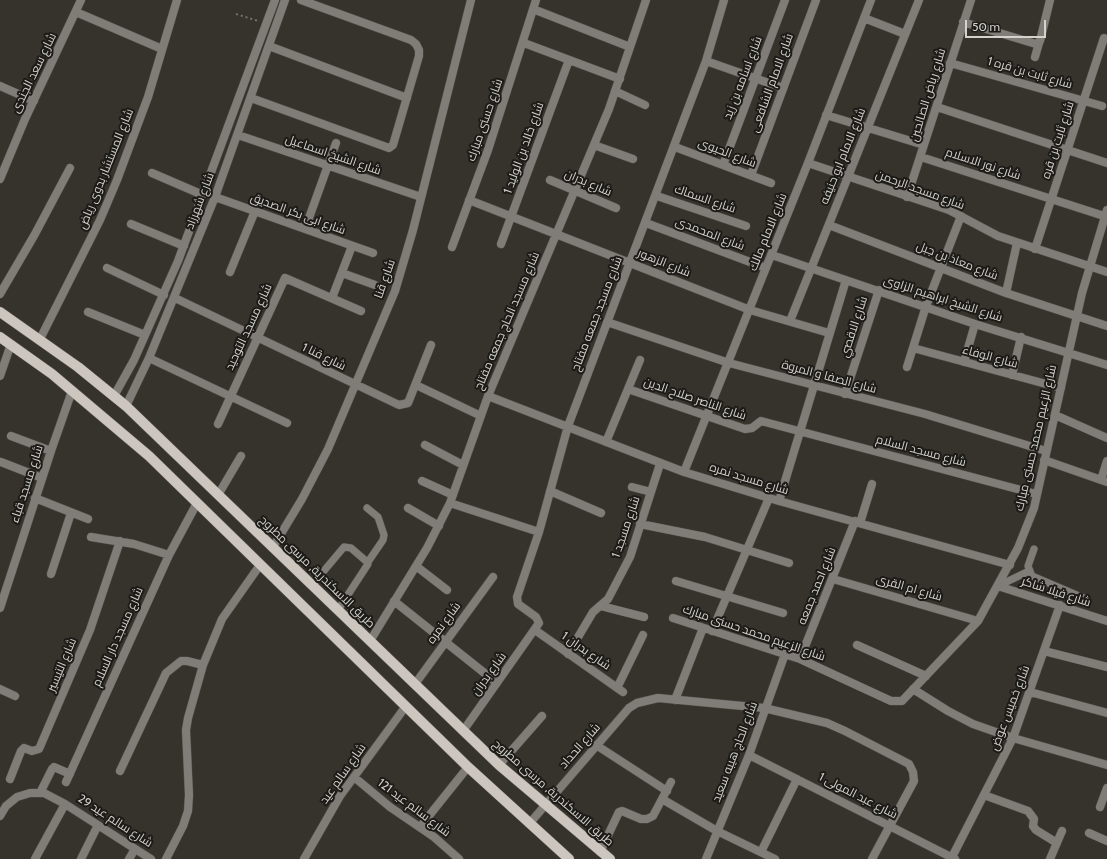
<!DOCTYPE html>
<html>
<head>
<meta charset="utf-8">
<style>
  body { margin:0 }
  #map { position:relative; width:1107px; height:859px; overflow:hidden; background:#35332b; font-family:Cabin,sans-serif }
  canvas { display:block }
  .scale { position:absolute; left:965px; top:20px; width:81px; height:18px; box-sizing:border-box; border:2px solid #d4d2cd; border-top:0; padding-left:5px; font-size:12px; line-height:14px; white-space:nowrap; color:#d4d2cd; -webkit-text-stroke:3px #1c1b17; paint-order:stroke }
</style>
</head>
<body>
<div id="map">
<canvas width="1107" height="859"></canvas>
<div class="scale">50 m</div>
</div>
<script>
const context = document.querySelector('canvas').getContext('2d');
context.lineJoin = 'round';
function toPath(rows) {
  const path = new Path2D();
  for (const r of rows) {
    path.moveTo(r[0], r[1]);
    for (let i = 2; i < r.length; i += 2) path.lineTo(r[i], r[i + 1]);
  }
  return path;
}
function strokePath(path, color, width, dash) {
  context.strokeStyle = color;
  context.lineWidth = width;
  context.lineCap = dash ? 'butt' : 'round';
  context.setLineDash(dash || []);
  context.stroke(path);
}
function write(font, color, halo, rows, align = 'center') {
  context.font = font + ' Cabin,Cairo,sans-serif';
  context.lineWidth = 4;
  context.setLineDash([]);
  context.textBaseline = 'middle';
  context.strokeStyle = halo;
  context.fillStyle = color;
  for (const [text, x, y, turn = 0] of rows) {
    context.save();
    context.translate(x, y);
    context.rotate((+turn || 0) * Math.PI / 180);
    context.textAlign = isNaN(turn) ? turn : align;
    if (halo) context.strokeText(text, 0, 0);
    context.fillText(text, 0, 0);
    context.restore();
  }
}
const lane = toPath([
  [367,508,378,517,384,535,383,540,368,562],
  [1034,549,1028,566,1032,576,1086,599],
  [312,585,344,547,351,548,366,561,368,564,338,610],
  [998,586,1029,571]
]);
const street = toPath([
  [533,9,630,47],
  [76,12,162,49],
  [864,18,905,34],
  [963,22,1036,44,1040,41,1050,0],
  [524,43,620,79],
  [269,46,407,98],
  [1035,57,1039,43],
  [706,61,783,88],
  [950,63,1102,106],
  [0,86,34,101],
  [615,91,645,105],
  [251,98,389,148,393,145,419,56,419,50,416,44,411,40,301,0],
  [937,107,1107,163],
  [826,115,924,145],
  [238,135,421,197],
  [594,145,633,159],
  [675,147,771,183],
  [921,157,1107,217],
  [808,163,949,210,998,236,1107,272],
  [723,165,785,0],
  [152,173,203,195],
  [751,175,816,0],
  [0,179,25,119,81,0],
  [550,180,616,208],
  [657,196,746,226],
  [215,197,373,253],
  [907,197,971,0],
  [469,200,750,310,829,333],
  [646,223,766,268],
  [131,224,184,246],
  [829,225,1006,293,1107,326],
  [305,229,336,143],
  [501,244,569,60],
  [452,247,488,150,536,0],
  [1035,249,1104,38],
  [772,255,975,324,1107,365],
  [107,268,164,295],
  [230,272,255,211],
  [342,273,375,285],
  [1006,293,1017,243],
  [0,294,35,234,70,168],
  [175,298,399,405,408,403,431,345],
  [332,298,352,246],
  [88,312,145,335],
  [790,321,919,0],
  [607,322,729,363,925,414,1046,451],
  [40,339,100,220,117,180,148,97,177,0],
  [913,348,1061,388],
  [149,358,287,423],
  [964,362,975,324],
  [907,367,926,306,961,216],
  [1012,375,1021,337],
  [0,376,11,344],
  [416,385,481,416],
  [628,389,745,429,752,428,761,421,1036,494],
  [845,394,879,290],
  [114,396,134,360,178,261,275,0],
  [488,396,684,472,779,501,1010,565],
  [126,406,149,358,215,197,285,0],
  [1055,415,1107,438],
  [218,424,285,278,361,311],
  [11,436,51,451],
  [606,442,640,360],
  [425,445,463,465],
  [1044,460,1107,482],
  [1,462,42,478],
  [684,472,808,163,871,0],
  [1101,480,1107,461],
  [422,481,453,495],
  [632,487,651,492],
  [550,491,601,513],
  [218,495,241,456],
  [35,498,88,519],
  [779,501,846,280],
  [450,503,539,532],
  [408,508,439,526],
  [860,523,872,484],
  [640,524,705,537,789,563],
  [91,537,134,544,169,555],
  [273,547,302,499,328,449,395,291,413,230,471,0],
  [416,566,447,590],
  [51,574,71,513],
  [833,579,978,621],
  [676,581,783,613],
  [998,586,1107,621],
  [394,601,497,683],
  [601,606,644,617],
  [0,608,51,451,72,391],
  [673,618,800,659,891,701,902,701,978,621,1018,548,1034,508,1082,293,1107,210],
  [535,630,623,692],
  [712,631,769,498],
  [370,641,427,548,450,503,488,396,609,109,646,0],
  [857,645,926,676],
  [1044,651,1107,667],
  [568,654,593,612,608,599,630,557,660,464],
  [800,659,855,521],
  [415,684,493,577],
  [617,688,643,635],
  [0,689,15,696],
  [913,689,948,711,973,724,1013,738,1107,765],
  [1030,692,1107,713],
  [675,700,703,628],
  [463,731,539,623,536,617,518,604,517,597,539,532,568,426,706,61,724,0],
  [596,745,667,791],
  [749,755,955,859],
  [499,765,542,716],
  [120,771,166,673,181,661,187,661,203,665],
  [354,777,390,807,434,837,459,859],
  [10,779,21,751,24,748,32,751,39,749,90,630,120,541],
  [66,782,169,555,197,503],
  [40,793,52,769,54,767,70,774],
  [984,795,1028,811,1034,819,1033,826,1036,830,1057,843],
  [662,799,717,831,775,859],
  [1100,807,1107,788],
  [0,816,6,806,17,797,30,793,44,793,65,804,151,859],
  [529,824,629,708,637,703,658,698,764,708,827,723,845,731,909,764,913,772,914,781,872,859],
  [420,827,468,767],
  [1089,833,1107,841],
  [600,852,619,812,622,811,641,819,647,819,653,816,671,782],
  [761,852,797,779],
  [35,859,65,804],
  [81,859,98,825],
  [129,859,135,849],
  [166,859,183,826,188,811,189,795,186,730,188,718,203,665,222,619,260,565],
  [304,859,340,796,406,706],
  [706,859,749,755,785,654],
  [951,859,1013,738,1060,605],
  [1050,859,1062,831]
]);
const primary = toPath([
  [0,312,78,367,126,406,499,765,610,859],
  [0,337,52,374,149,456,468,767,569,859]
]);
strokePath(lane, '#525048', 8);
strokePath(street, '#525048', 9);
strokePath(primary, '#525048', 11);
strokePath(toPath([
  [236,14,258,21]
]), '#76746e', 2, [2, 3]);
strokePath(lane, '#807d79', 7);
strokePath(street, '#807d79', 8);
strokePath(primary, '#cdc6bf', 10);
write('12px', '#d4d2cd', '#1c1b17', [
  ["شارع سعد الجندى",34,73,-64],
  ["شارع ثابت بن قره 1",1030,73,16],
  ["شارع اسامه بن زيد",743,78,-69],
  ["شارع الامام الشافعى",772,83,-70],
  ["شارع رياض الصالحين",928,95,-73],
  ["شارع حسنى مبارك",485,120,-71],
  ["شارع ثابت بن قره",1058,140,-72],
  ["شارع خالد بن الوليد 1",524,148,-70],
  ["شارع الحيوى",727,153,21],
  ["شارع الشيخ اسماعيل",333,155,19],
  ["شارع الامام ابو حنيفه",843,156,-68],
  ["شارع نور الاسلام",983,164,18],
  ["شارع المستشار بدوى رياض",106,169,-68],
  ["شارع بدران",588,183,23],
  ["شارع مسجد الرحمن",920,190,20],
  ["شارع السماك",705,199,19],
  ["شارع شهرزاد",200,201,-69],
  ["شارع ابى بكر الصديق",298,214,20],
  ["شارع الامام مالك",768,232,-68],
  ["شارع المحمدى",710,234,21],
  ["شارع معاذ بن جبل",957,261,21],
  ["شارع الزهور",664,263,22],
  ["شارع قنا",385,279,-70],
  ["شارع الشيخ ابراهيم الزاوى",943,299,18],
  ["شارع مسجد جمعه مفتاح",597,314,-69],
  ["شارع مسجد الحاج جمعه مفتاح",507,321,-67],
  ["شارع مسجد التوحيد",249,327,-65],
  ["شارع الاقصي",854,327,-72],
  ["شارع قنا 1",324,357,26],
  ["شارع الوفاء",990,357,15],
  ["شارع الصفا و المروة",829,377,15],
  ["شارع الناصر صلاح الدين",695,399,19],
  ["شارع الزعيم محمد حسنى مبارك",1036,438,-77],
  ["شارع مسجد السلام",921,451,15],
  ["شارع مسجد نمره",749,479,17],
  ["شارع مسجد قباء",27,484,-72],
  ["شارع مسجد 1",626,527,-71],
  ["طريق الاسكندرية, مرسى مطروح",317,572,44],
  ["شارع احمد جمعه",817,586,-68],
  ["شارع ام القرى",909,588,16],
  ["شارع فيلا شاكر",1056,592,18],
  ["شارع نمره",444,623,-54],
  ["شارع الزعيم محمد حسنى مبارك",754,633,19],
  ["شارع مسجد دار السلام",118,637,-66],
  ["شارع بدران 1",586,651,35],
  ["شارع التيسير",62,665,-67],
  ["شارع بدران",489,674,-54],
  ["شارع خميس عوض",1010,708,-69],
  ["شارع الحداد",580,746,-49],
  ["شارع الحاج هيبه سعيد",735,752,-69],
  ["شارع سالم عيد",343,774,-55],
  ["طريق الاسكندرية, مرسى مطروح",553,793,41],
  ["شارع عبد المولى 1",858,796,27],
  ["شارع سالم عيد 121",414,808,37],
  ["شارع سالم عيد 29",115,821,33]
]);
</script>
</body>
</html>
